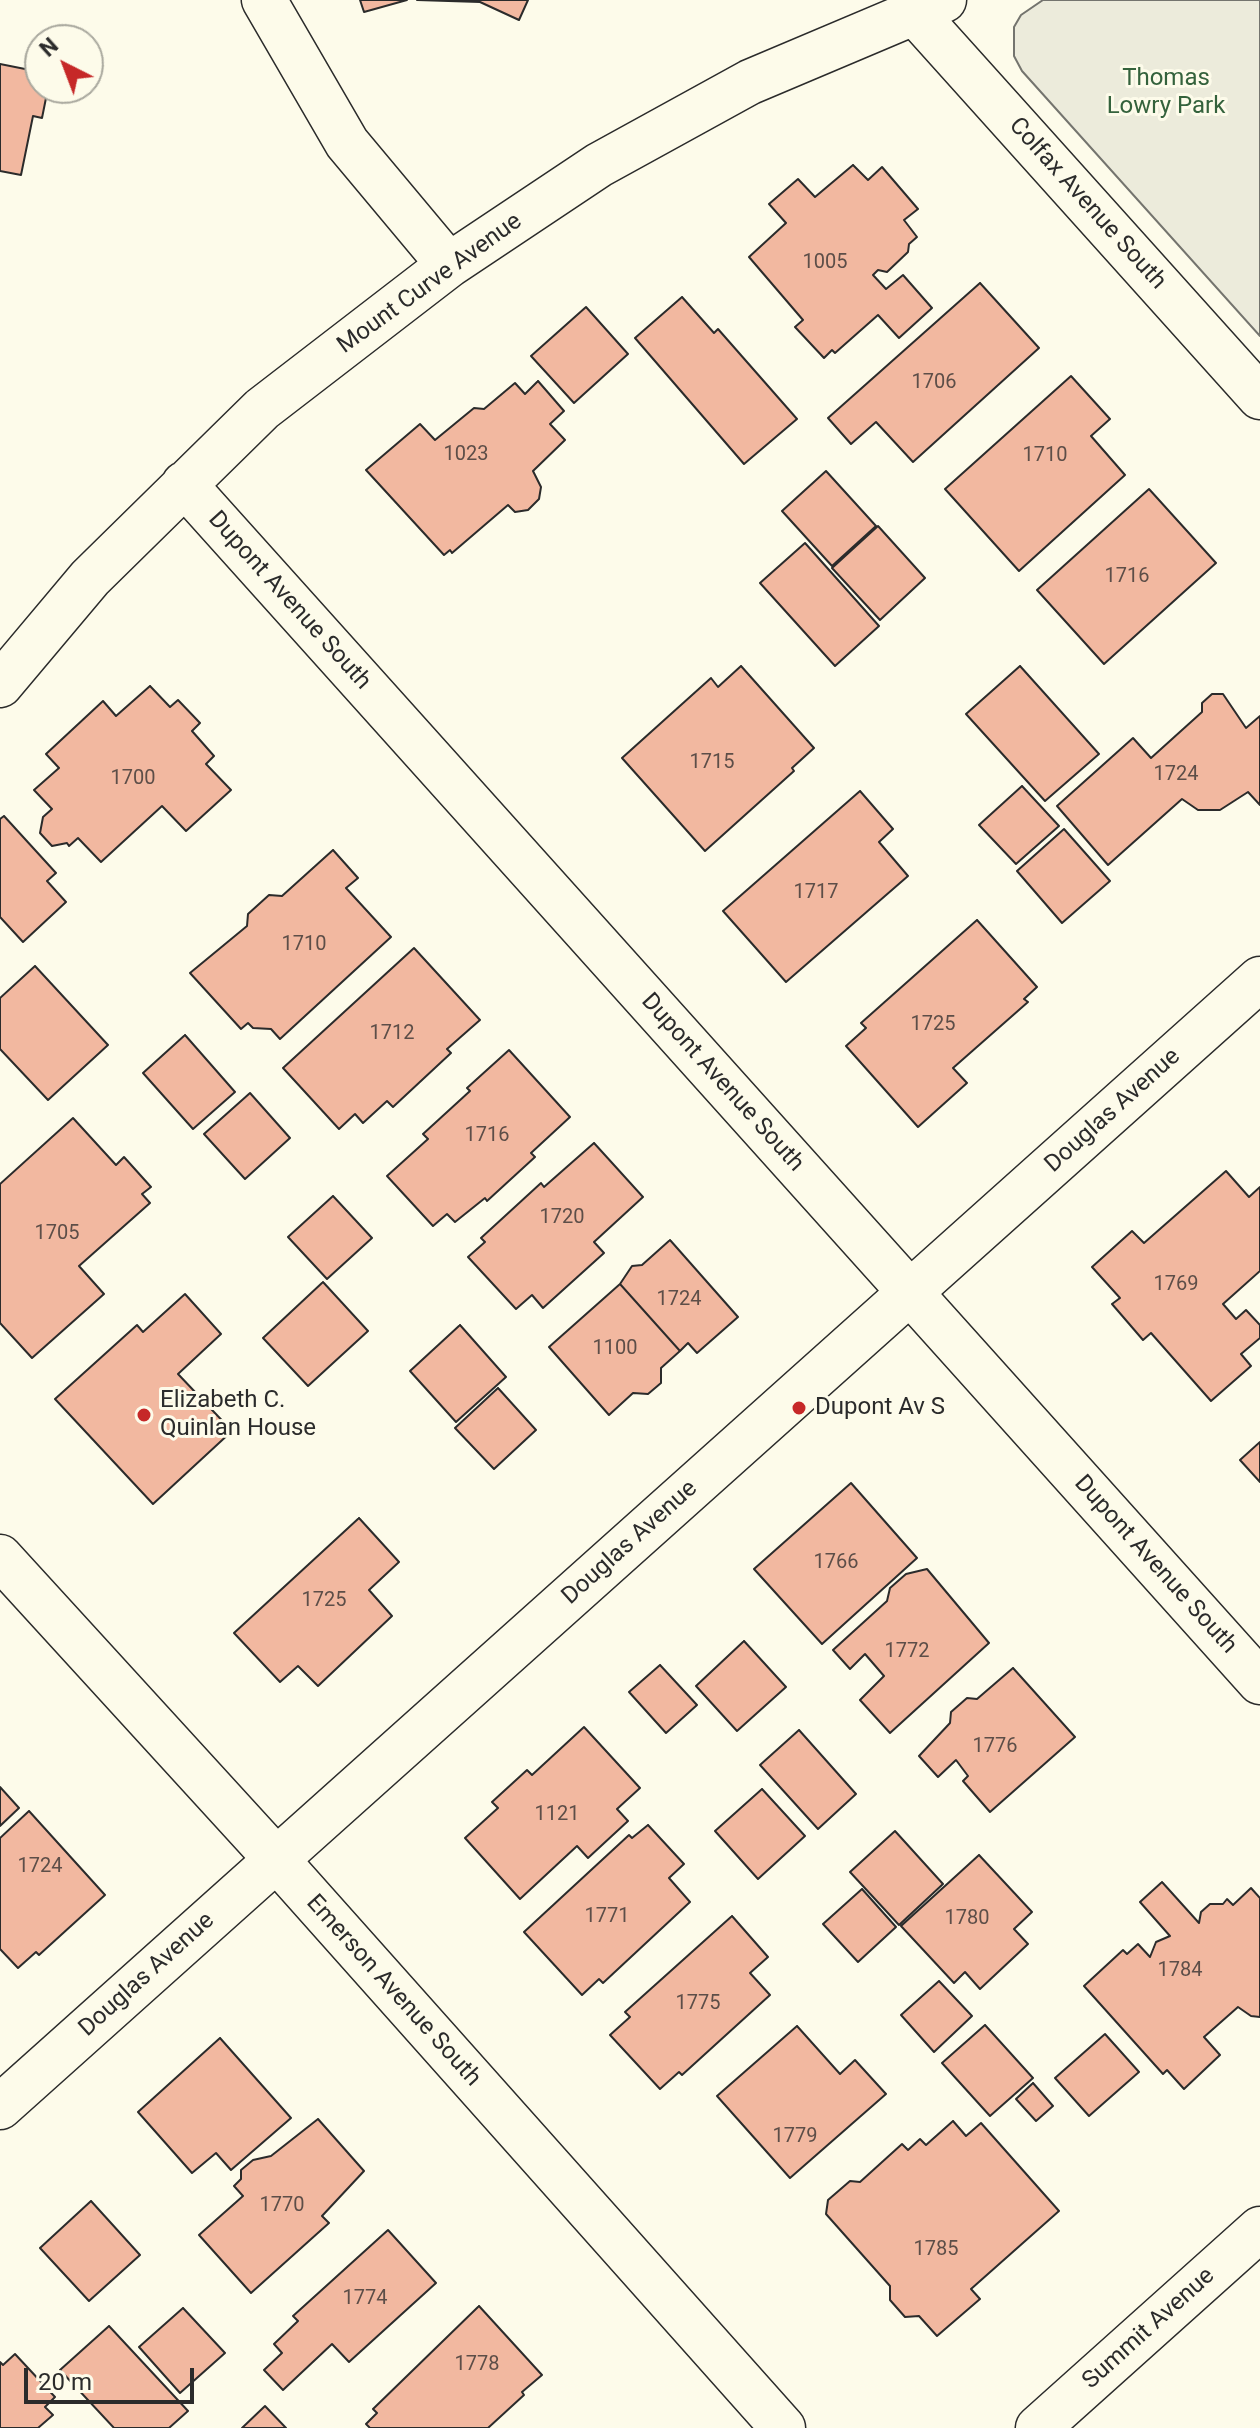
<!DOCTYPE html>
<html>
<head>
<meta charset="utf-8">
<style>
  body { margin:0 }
  #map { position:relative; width:1260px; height:2428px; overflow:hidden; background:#fdfbea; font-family:Roboto,sans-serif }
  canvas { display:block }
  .north { position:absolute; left:24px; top:24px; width:80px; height:80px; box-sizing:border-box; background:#fdfbea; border:2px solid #a9a89e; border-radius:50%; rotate:318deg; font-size:22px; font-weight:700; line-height:32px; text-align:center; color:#2b2b2b }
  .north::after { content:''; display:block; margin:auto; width:28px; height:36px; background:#c62828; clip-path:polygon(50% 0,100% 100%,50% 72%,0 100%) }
  .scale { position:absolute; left:24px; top:2368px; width:170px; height:36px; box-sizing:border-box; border:4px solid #2b2b2b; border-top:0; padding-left:10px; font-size:24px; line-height:28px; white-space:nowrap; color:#2b2b2b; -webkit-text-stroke:6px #fdfbea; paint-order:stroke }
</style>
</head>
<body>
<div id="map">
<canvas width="1260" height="2428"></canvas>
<div class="north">N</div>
<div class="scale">20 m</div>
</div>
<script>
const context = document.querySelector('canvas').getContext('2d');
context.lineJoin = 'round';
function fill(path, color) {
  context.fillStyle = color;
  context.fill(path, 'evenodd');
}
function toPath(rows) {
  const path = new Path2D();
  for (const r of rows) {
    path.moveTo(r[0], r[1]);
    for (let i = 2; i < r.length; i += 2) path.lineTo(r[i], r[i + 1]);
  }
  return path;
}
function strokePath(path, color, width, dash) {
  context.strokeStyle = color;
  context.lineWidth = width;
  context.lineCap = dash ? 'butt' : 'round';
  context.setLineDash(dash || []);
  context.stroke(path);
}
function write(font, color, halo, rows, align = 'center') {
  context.font = font + ' Roboto,sans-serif';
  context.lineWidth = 6;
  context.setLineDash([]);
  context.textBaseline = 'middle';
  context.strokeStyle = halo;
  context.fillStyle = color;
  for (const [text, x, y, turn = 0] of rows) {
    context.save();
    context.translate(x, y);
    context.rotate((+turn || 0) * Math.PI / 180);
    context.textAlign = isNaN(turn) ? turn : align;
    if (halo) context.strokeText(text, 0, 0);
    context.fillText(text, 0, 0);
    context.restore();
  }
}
const green = toPath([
  [1043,0,1260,0,1260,336,1022,71,1014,56,1014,27,1021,15,1043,0]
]);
fill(green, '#ecebdb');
strokePath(green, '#74746e', 2);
const building = toPath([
  [360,0,407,0,364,12,360,0],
  [528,0,519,20,480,2,417,0,528,0],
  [0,64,40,72,40,88,48,88,42,118,33,116,21,175,0,171,0,64],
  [853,165,868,180,882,167,918,209,904,220,917,237,909,244,908,252,887,272,878,270,873,275,886,289,903,275,932,308,899,338,878,315,835,353,832,350,824,358,795,327,803,320,749,257,786,223,769,204,798,179,815,197,853,165],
  [980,283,1039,348,913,462,876,422,851,444,828,418,980,283],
  [682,297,714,333,718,329,797,419,744,464,635,338,682,297],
  [586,307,628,354,574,403,531,356,586,307],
  [1071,376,1110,419,1091,436,1125,475,1019,571,945,489,1071,376],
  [538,381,564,411,550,424,565,440,533,471,541,487,539,499,528,510,515,512,508,505,452,553,450,550,444,555,366,470,420,424,435,440,474,408,484,409,515,383,525,394,538,381],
  [826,471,876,526,832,566,782,511,826,471],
  [1149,489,1216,563,1104,664,1037,590,1149,489],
  [878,526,925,578,880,620,832,568,878,526],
  [805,543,879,626,835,666,760,583,805,543],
  [741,666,814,748,792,768,794,771,705,851,622,758,711,678,718,687,741,666],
  [1020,666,1099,754,1045,801,966,714,1020,666],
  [150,686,170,707,178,700,200,723,192,731,214,756,206,764,231,790,186,831,162,806,101,862,78,838,69,846,67,843,52,846,40,833,43,817,52,809,34,790,59,768,46,754,103,701,116,716,150,686],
  [1212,694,1223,694,1246,728,1260,716,1260,805,1248,792,1220,810,1198,810,1182,799,1108,865,1057,806,1133,738,1151,758,1202,712,1202,703,1212,694],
  [1022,786,1059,826,1016,864,979,825,1022,786],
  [860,791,893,829,879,842,908,876,786,982,723,911,860,791],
  [4,816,56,873,47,881,66,902,23,942,0,917,0,819,4,816],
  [1064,829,1110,881,1062,923,1017,871,1064,829],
  [333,850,358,878,346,888,391,937,280,1039,271,1029,253,1028,248,1023,241,1029,190,973,247,926,248,914,269,895,282,896,333,850],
  [977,920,1037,987,1024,999,1028,1002,953,1068,967,1083,918,1127,846,1046,866,1028,861,1023,977,920],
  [414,948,480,1020,447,1049,451,1053,393,1107,387,1101,363,1123,355,1114,339,1129,283,1068,414,948],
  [35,966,108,1045,48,1100,0,1049,0,998,35,966],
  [185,1035,235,1092,193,1129,143,1073,185,1035],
  [509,1050,570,1117,531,1153,535,1157,487,1201,485,1198,455,1222,447,1214,433,1226,387,1176,428,1139,423,1134,470,1091,467,1088,509,1050],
  [250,1093,290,1138,245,1179,204,1134,250,1093],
  [73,1118,116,1165,124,1157,151,1187,142,1194,150,1203,79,1266,104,1294,32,1358,0,1323,0,1184,73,1118],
  [594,1143,643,1197,594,1242,604,1253,543,1308,532,1295,516,1309,468,1257,485,1242,481,1238,541,1183,544,1187,594,1143],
  [1226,1171,1249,1197,1260,1187,1260,1271,1223,1304,1236,1319,1246,1310,1260,1325,1260,1338,1241,1354,1251,1366,1211,1401,1151,1333,1143,1340,1112,1304,1120,1298,1092,1267,1132,1231,1144,1243,1226,1171],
  [333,1196,372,1238,327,1279,288,1237,333,1196],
  [670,1240,738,1317,697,1353,688,1343,680,1351,620,1284,632,1266,642,1265,670,1240],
  [323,1282,368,1331,308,1386,263,1338,323,1282],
  [620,1284,680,1351,661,1368,661,1383,648,1394,633,1393,609,1415,549,1347,620,1284],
  [185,1294,221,1334,178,1374,232,1431,153,1504,55,1399,137,1325,143,1332,185,1294],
  [460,1325,506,1377,456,1422,410,1371,460,1325],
  [498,1388,536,1430,494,1469,455,1428,498,1388],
  [1260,1442,1260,1482,1240,1460,1260,1442],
  [851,1483,917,1558,822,1644,754,1569,851,1483],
  [359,1518,399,1562,369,1590,392,1616,318,1686,298,1666,280,1682,234,1633,359,1518],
  [927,1569,989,1643,890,1733,860,1700,884,1676,865,1654,850,1669,833,1650,887,1601,890,1588,906,1574,927,1569],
  [744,1641,786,1687,737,1731,696,1686,744,1641],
  [660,1665,697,1705,666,1733,629,1692,660,1665],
  [1013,1668,1075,1737,990,1812,963,1781,968,1776,956,1760,938,1777,919,1756,950,1723,951,1712,967,1698,977,1699,1013,1668],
  [584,1727,640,1788,617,1809,628,1821,588,1858,577,1846,520,1899,465,1838,498,1808,492,1802,527,1770,532,1775,584,1727],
  [799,1730,856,1794,818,1829,760,1765,799,1730],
  [0,1787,19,1808,0,1826,0,1787],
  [762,1789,805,1836,758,1879,715,1831,762,1789],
  [29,1811,105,1895,39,1955,36,1952,18,1968,0,1949,0,1838,29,1811],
  [648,1825,684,1864,669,1878,690,1902,603,1983,599,1979,582,1995,524,1932,629,1835,632,1838,648,1825],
  [895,1831,943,1884,899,1925,850,1872,895,1831],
  [979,1855,1032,1912,1014,1929,1028,1944,980,1989,965,1972,954,1983,901,1926,979,1855],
  [1162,1882,1199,1923,1201,1912,1210,1904,1223,1904,1227,1899,1233,1905,1251,1888,1260,1898,1260,2017,1251,2016,1238,2007,1204,2037,1220,2055,1184,2089,1167,2070,1163,2074,1084,1986,1123,1950,1127,1954,1138,1944,1150,1957,1156,1942,1170,1936,1140,1902,1162,1882],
  [862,1889,896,1927,858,1962,823,1924,862,1889],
  [732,1916,768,1957,750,1973,770,1995,682,2075,679,2072,660,2089,610,2035,630,2017,625,2012,732,1916],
  [939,1981,972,2016,934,2052,901,2015,939,1981],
  [985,2025,1033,2078,990,2116,942,2063,985,2025],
  [797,2026,840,2074,855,2060,886,2094,790,2178,717,2096,797,2026],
  [1105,2034,1139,2072,1089,2116,1055,2078,1105,2034],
  [220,2038,291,2118,231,2170,216,2153,192,2173,138,2112,220,2038],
  [1033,2083,1053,2106,1036,2121,1016,2099,1033,2083],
  [318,2119,364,2171,322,2216,329,2223,251,2293,199,2235,243,2196,234,2186,241,2179,241,2170,253,2160,271,2156,318,2119],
  [953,2121,966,2136,981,2123,1059,2211,971,2289,980,2299,937,2336,919,2316,905,2317,890,2300,890,2286,826,2214,828,2200,850,2181,860,2182,902,2144,908,2150,920,2139,926,2145,953,2121],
  [91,2201,140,2255,89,2301,40,2248,91,2201],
  [388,2230,436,2283,349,2362,332,2344,283,2390,264,2370,282,2353,274,2344,298,2321,293,2316,388,2230],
  [479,2306,542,2375,522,2392,524,2395,488,2428,370,2428,366,2424,377,2413,373,2409,479,2306],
  [183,2308,225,2353,180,2393,139,2347,183,2308],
  [109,2326,188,2411,169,2428,114,2428,60,2370,109,2326],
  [15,2354,55,2397,45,2407,53,2415,38,2428,0,2428,0,2362,3,2365,15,2354],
  [265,2406,286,2428,242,2428,265,2406]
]);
fill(building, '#f2b8a0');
strokePath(building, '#2b2b2b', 2);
const street = toPath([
  [264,0,347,143,449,265],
  [914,12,1260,397],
  [184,484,1260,1682],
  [0,685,90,578,262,409,449,265,599,165,750,82,944,0],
  [0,1557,276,1859,783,2428],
  [1038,2428,1260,2229]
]);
const secondary = toPath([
  [0,2107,1260,979]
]);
strokePath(street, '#2b2b2b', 47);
strokePath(secondary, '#2b2b2b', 47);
strokePath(street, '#fdfbea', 44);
strokePath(secondary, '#fdfbea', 44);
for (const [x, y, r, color] of [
  [799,1408,8,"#c62828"],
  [144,1415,8,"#c62828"]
]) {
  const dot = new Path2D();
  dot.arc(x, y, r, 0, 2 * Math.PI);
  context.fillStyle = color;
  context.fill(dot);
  strokePath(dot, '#fdfbea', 3);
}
write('20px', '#5d4e48', null, [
  ["1005",825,263],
  ["1706",934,383],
  ["1023",466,455],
  ["1710",1045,456],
  ["1716",1127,577],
  ["1715",712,763],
  ["1724",1176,775],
  ["1700",133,779],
  ["1717",816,893],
  ["1710",304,945],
  ["1725",933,1025],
  ["1712",392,1034],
  ["1716",487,1136],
  ["1720",562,1218],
  ["1705",57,1234],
  ["1769",1176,1285],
  ["1724",679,1300],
  ["1100",615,1349],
  ["1766",836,1563],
  ["1725",324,1601],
  ["1772",907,1652],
  ["1776",995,1747],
  ["1121",557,1815],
  ["1724",40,1867],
  ["1771",607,1917],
  ["1780",967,1919],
  ["1784",1180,1971],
  ["1775",698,2004],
  ["1779",795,2137],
  ["1770",282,2206],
  ["1785",936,2250],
  ["1774",365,2299],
  ["1778",477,2365]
]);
write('24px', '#34623c', '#fdfbea', [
  ["Thomas",1166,79],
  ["Lowry Park",1166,107]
]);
write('24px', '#2b2b2b', '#fdfbea', [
  ["Colfax Avenue South",1087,204,48],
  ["Mount Curve Avenue",430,284,-36],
  ["Dupont Avenue South",289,601,48],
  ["Dupont Avenue South",722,1083,48],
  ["Douglas Avenue",1113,1111,-42],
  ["Douglas Avenue",630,1543,-42],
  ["Dupont Avenue South",1155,1565,48],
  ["Douglas Avenue",147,1975,-42],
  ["Emerson Avenue South",393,1991,48],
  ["Summit Avenue",1149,2329,-42]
]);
write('24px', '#2b2b2b', '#fdfbea', [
  ["Elizabeth C.",160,1401],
  ["Quinlan House",160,1429],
  ["Dupont Av S",815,1408]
], 'left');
</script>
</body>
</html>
